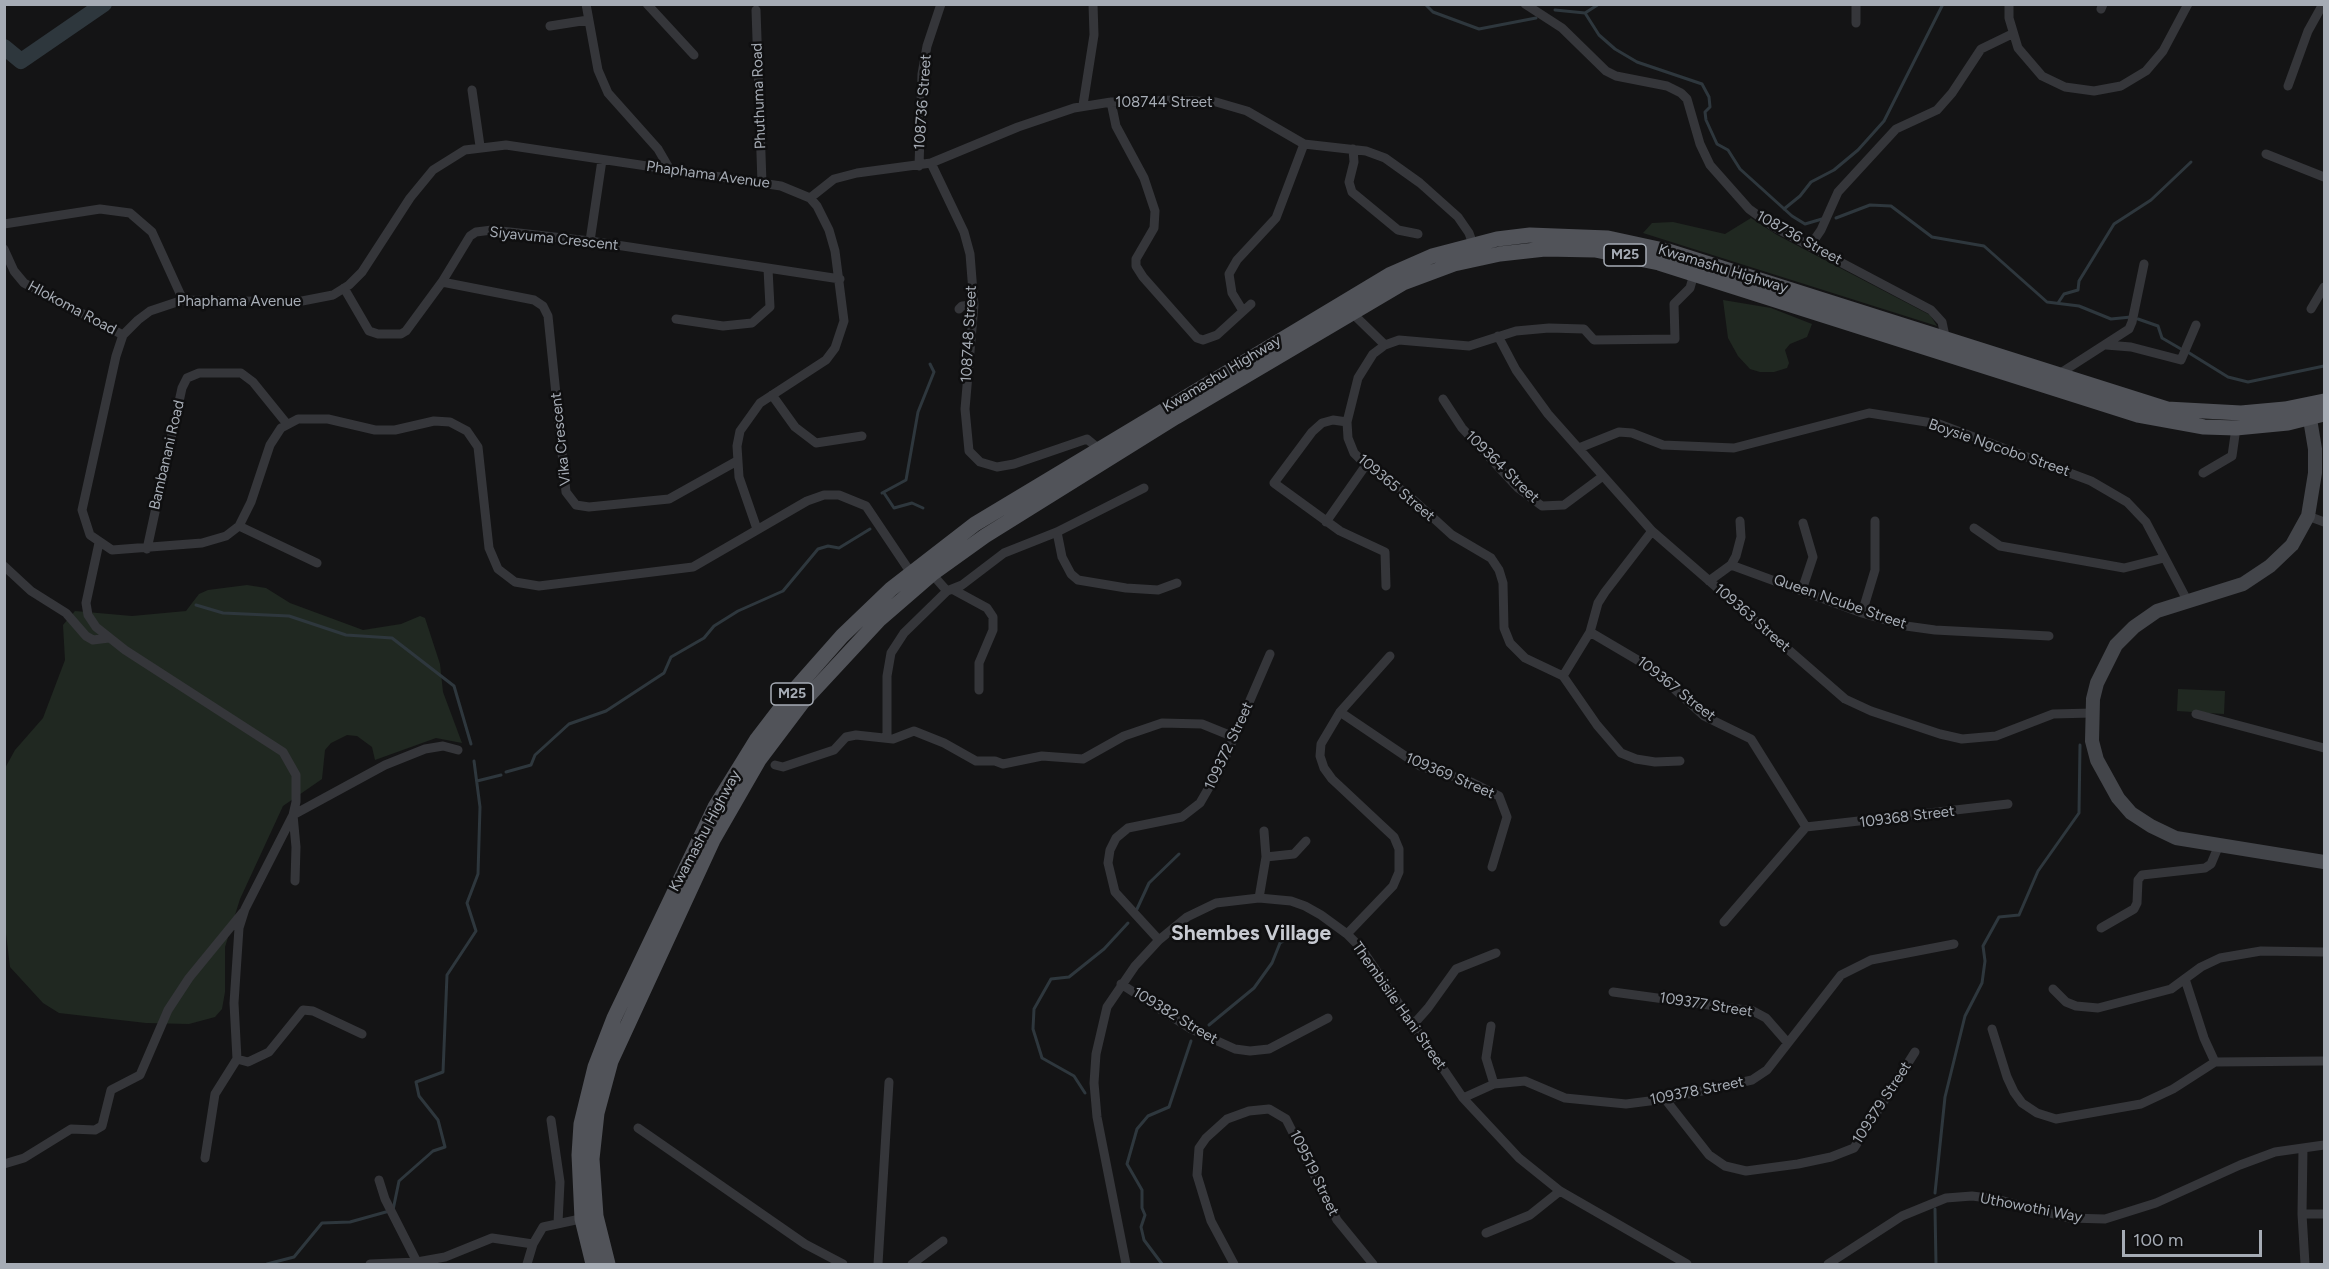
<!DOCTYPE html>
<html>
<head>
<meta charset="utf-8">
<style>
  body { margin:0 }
  #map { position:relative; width:2329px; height:1269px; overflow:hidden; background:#141415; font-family:Figtree,sans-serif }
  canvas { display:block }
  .frame { position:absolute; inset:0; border:6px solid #a6acb5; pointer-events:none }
  .scale { position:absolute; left:2122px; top:1230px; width:140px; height:27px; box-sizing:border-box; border:3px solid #a6acb5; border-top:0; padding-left:8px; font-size:18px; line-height:21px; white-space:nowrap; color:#a6acb5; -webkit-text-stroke:4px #0f0f10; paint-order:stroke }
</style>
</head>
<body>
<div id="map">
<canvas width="2329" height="1269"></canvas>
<div class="frame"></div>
<div class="scale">100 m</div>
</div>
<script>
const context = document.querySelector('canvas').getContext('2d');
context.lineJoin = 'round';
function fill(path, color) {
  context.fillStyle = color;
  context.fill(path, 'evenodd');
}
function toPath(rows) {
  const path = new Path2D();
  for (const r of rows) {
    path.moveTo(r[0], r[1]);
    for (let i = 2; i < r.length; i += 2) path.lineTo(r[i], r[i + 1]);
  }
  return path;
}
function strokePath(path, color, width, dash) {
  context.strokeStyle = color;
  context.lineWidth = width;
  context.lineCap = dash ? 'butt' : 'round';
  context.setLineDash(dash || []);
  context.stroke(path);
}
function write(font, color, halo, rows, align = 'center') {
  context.font = font + ' Figtree,sans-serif';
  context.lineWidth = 5;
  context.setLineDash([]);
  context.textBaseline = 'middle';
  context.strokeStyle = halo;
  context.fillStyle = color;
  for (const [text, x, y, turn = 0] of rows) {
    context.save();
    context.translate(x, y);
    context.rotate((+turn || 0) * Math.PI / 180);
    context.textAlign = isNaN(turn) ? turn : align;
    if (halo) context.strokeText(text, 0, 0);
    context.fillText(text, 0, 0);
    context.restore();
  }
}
fill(toPath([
  [1751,218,1777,235,1930,315,1937,326,1643,233,1652,223,1673,222,1725,234],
  [1723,300,1771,308,1812,324,1807,337,1790,344,1785,350,1789,363,1787,368,1774,372,1760,372,1750,369,1738,356,1728,338],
  [247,585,266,588,290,603,363,630,401,624,420,616,425,618,440,664,443,692,462,743,436,738,375,760,372,747,357,736,347,735,331,743,325,750,322,779,283,806,240,899,225,947,225,992,222,1009,215,1017,189,1024,146,1023,59,1013,43,1003,10,967,4,917,4,770,15,750,43,718,65,660,63,625,75,611,132,616,186,611,199,594,208,590],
  [2178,689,2225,691,2224,714,2177,711]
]), '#202821');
strokePath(toPath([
  [1425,4,1433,12,1479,29,1536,18],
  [1555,10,1585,13,1599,4],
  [1585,13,1599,35,1615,49,1637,62,1702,84,1709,97,1710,107,1705,112,1706,120,1717,144,1728,150,1740,169,1792,216,1805,224,1822,219],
  [1784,209,1800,196,1811,182,1834,170,1858,150,1884,121,1943,4],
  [1836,218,1870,205,1891,206,1932,237,1984,246,2047,302,2079,306,2111,319,2131,317],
  [2058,303,2064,294,2078,290,2079,281,2114,224,2151,200,2191,162],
  [2138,319,2158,326,2162,338,2181,349],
  [2186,351,2228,377,2248,382,2324,366],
  [882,493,906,480,918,412,934,372,930,364],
  [884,493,894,508,912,503,923,508],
  [196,605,223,613,289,616,346,635,392,638,454,686,471,744],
  [506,772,531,765,535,755,569,724,606,711,664,673,671,657,704,638,714,626,738,611,783,591,818,549,828,546,839,548,870,529],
  [477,781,501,775],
  [1137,909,1149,883,1179,854],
  [1209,1025,1254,988,1272,963,1280,943,1287,939],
  [1085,1093,1074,1076,1042,1058,1033,1029,1034,1009,1051,979,1069,977,1104,949,1128,923],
  [1935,1193,1945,1097,1965,1016,1982,983,1985,961,1983,946,1999,917,2019,915,2038,871,2079,813,2080,745],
  [1935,1209,1936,1264],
  [267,1264,294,1257,322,1223,350,1222,393,1210,399,1181,433,1151,445,1147,438,1120,419,1096,416,1082,443,1072,447,975,476,931,467,903,478,874,480,807,474,761],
  [1162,1264,1144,1240,1141,1227,1145,1215,1142,1208,1142,1190,1127,1164,1137,1129,1148,1116,1169,1107,1191,1041]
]), '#2e373d', 3);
strokePath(toPath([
  [4,47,21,61,104,4]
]), '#2e373d', 16);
strokePath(toPath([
  [586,4,598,70,608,93,658,149,669,168],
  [647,4,694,55],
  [1525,4,1562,28,1606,71,1616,76,1667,86,1681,93,1687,99,1700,144,1710,165,1749,209,1774,227,1931,310,1942,322,1946,341],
  [1856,4,1856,23],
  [2009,4,2009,18,2018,48,2042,76,2065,87,2094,91,2121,86,2146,71,2163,51,2188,4],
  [2101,9,2103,4],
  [756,10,762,183],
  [550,26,588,20],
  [2288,86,2308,31,2323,4],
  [472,90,480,146],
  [1111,102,1116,126,1144,178,1155,211,1154,228,1136,259,1136,266,1143,277,1197,338,1203,340,1217,335,1251,304],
  [1083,105,1094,35,1093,4],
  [1353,149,1354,162,1349,182,1352,192,1398,230,1418,234],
  [2266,154,2324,177],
  [931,163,964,232,970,254,974,305,965,409,969,451,980,462,997,467,1014,464,1087,439,1099,449],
  [919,166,922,74,927,46,941,4],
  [810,198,834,179,857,173,931,163,1018,127,1074,108,1111,102,1176,100,1216,102,1247,111,1304,144,1366,151,1385,158,1420,183,1458,217,1469,233,1475,250],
  [4,224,100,209,130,213,152,232,183,300],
  [590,241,602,160],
  [1810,246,1821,230,1838,192,1896,129,1937,110,1952,93,1981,49,2012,34],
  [4,249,14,271,24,283,123,335],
  [442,282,534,300,543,306,548,316,566,492,576,505,589,507,669,499,737,461],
  [344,288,369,331,378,334,401,334,406,331,442,282,470,236,476,232,492,230,590,241,840,279],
  [959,309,962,306,974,305],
  [2311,309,2324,287],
  [1349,310,1385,345],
  [1243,311,1232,293,1229,274,1237,260,1276,218,1304,144],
  [676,319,723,326,752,323,770,307,768,269],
  [1498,336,1516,370,1548,414,1652,531,1845,699,1871,711,1940,734,1962,739,1996,736,2053,714,2092,713],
  [2106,345,2131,347,2181,360,2196,325],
  [2059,374,2129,329,2132,322,2144,264],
  [772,395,795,427,816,443,862,436],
  [1443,399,1462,428,1518,488,1542,506,1564,505,1603,476],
  [1347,422,1333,420,1322,423,1312,432,1274,483,1340,531,1385,552,1386,586],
  [1579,448,1619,432,1632,433,1663,445,1734,448,1869,413,1939,424,2091,481,2127,502,2146,522,2187,600],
  [2203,473,2232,456,2236,428],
  [2308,516,2324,522],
  [1326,522,1366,465],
  [239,526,317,563],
  [1974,528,2000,546,2124,568,2164,558],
  [757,529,739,477,737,446,740,431,760,403,826,360,835,348,844,321,835,251,829,230,817,206,810,198,781,186,506,145,465,150,433,170,410,198,362,272,349,285,333,295,297,302,183,300,150,311,138,320,123,335,116,356,82,510,90,535,112,550,202,543,226,536,239,526,251,502,270,445,281,428,298,419,328,419,375,430,395,430,434,421,450,422,467,431,478,447,489,548,498,569,515,582,539,586,693,567,807,501,824,495,839,495,866,506,913,576],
  [1652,531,1605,592,1598,603,1590,632,1563,676,1597,725,1621,753,1636,759,1655,762,1680,761],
  [1057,532,1062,557,1071,574,1078,580,1126,588,1158,590,1177,583],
  [99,543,86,603,88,615,96,627,125,650,283,752,296,775,296,802,293,815,245,909,239,928,234,1003,237,1059,215,1094,205,1158],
  [147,549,182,388,187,378,199,373,241,373,253,382,287,424],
  [1731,565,1862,613,1906,626,1935,630,2049,636],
  [4,566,31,591,66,613,86,636,93,640,109,638],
  [932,574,947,591,962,585,1004,553,1057,532,1144,488],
  [1709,581,1731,565,1736,556,1741,537,1740,521],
  [952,589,987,608,993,617,993,630,979,663,979,690],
  [1802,590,1813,557,1803,523],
  [1862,613,1875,570,1875,521],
  [1590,632,1651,668,1704,716,1751,739,1806,827],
  [1563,676,1525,658,1510,643,1504,628,1503,583,1499,570,1491,558,1452,535,1407,494,1366,465,1354,453,1348,438,1347,422,1358,378,1373,354,1385,345,1399,340,1469,346,1516,331,1549,328,1584,329,1594,340,1675,339,1674,304,1690,288,1694,274],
  [1340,712,1420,766,1471,782,1499,796,1507,817,1492,867],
  [2196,714,2324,748],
  [887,738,887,676,891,653,904,633,947,591],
  [775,765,783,767,834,750,846,737,856,735,893,739,914,731,944,743,976,761,995,761,1003,764,1042,756,1083,759,1124,736,1162,723,1202,724,1234,737],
  [1806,827,2008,804],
  [1266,857,1294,854,1306,841],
  [295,881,296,847,293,815,385,765,425,749,443,746,458,750],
  [1259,898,1266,857,1264,831],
  [1724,922,1806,827],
  [2101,928,2134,909,2137,903,2138,880,2142,875,2205,868,2211,864,2219,845],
  [1347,934,1393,886,1399,872,1399,849,1394,837,1332,779,1324,768,1320,756,1321,744,1340,712,1390,656],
  [1159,940,1115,892,1108,863,1110,850,1116,838,1128,828,1182,817,1200,803,1222,765,1270,654],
  [2185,979,2204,1038,2215,1062],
  [1121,984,1191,1029,1235,1049,1250,1051,1269,1049,1328,1018],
  [2053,989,2066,1002,2076,1006,2098,1008,2171,989,2201,967,2220,958,2261,951,2324,952],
  [1613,992,1753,1011,1766,1018,1787,1042],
  [1412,1026,1428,1008,1456,969,1496,953],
  [1491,1026,1486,1058,1494,1084],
  [1992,1029,2007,1077,2014,1092,2022,1103,2037,1113,2056,1119,2141,1104,2173,1089,2215,1062,2324,1061],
  [237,1059,248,1062,269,1052,303,1010,313,1011,362,1034],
  [1463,1098,1494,1084,1525,1081,1565,1098,1626,1104,1665,1099,1752,1080,1767,1070,1841,975,1871,960,1954,944],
  [1665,1099,1709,1155,1725,1166,1746,1171,1798,1164,1831,1157,1854,1148,1915,1052],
  [551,1120,560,1182,558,1223],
  [638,1128,805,1244,843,1264],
  [2303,1148,2302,1214,2305,1264],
  [4,1164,24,1158,71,1129,95,1130,102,1126,111,1090,140,1075,168,1010,189,978,243,912],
  [379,1180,385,1199,417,1262],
  [2302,1214,2324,1214],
  [1486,1233,1530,1215,1560,1191],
  [370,1264,417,1262,445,1257,492,1238,533,1244],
  [527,1264,533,1244,543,1227,585,1218],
  [878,1264,889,1082],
  [912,1264,943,1241],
  [1126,1264,1097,1117,1094,1083,1096,1054,1107,1007,1135,966,1159,940,1187,917,1216,903,1259,898,1291,901,1305,906,1321,915,1347,934,1361,948,1463,1098,1519,1158,1560,1191,1687,1264],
  [1234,1264,1211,1221,1197,1175,1199,1148,1206,1138,1227,1119,1249,1111,1269,1109,1286,1119,1337,1220,1373,1264],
  [1828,1264,1902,1216,1946,1198,1972,1196,1996,1199,2069,1218,2105,1219,2156,1203,2240,1165,2275,1152,2324,1145]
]), '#35363a', 9);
strokePath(toPath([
  [2308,407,2315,449,2315,473,2308,516,2292,545,2270,566,2243,584,2157,611,2134,627,2116,645,2097,683,2093,699,2092,741,2097,760,2118,798,2131,813,2151,826,2176,838,2324,862]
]), '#43454a', 14);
strokePath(toPath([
  [593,1264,582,1219,579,1155,581,1124,595,1067,614,1018,715,807,757,739,796,688,842,636,891,589,975,524,1391,274,1432,256,1497,239,1530,235,1608,238,1668,251,2167,409,2241,413,2285,409,2324,401],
  [608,1264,596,1216,592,1159,597,1113,611,1061,713,840,759,760,802,703,880,619,932,574,985,536,1176,417,1403,283,1454,264,1500,254,1545,249,1595,250,1659,263,2138,415,2204,427,2236,428,2288,423,2324,414]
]), '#515359', 15);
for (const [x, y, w] of [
  [1625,255,42],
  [792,694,42]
]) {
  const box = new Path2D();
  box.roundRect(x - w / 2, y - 11, w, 22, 4.5);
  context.fillStyle = '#0f0f10';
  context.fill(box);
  strokePath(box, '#a6acb5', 1.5);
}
write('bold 14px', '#a6acb5', null, [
  ["M25",1625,255],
  ["M25",792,694]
]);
write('15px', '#a6acb5', '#0f0f10', [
  ["Phuthuma Road",759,96,-92],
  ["108736 Street",923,102,-86],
  ["108744 Street",1164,103],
  ["Phaphama Avenue",708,175,8],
  ["108736 Street",1799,238,29],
  ["Siyavuma Crescent",554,239,6],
  ["Kwamashu Highway",1723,269,17],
  ["Phaphama Avenue",239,302],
  ["Hlokoma Road",72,308,28],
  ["108748 Street",969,334,-87],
  ["Kwamashu Highway",1222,374,-31],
  ["Vika Crescent",561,439,-96],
  ["Boysie Ngcobo Street",1999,448,19],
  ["Bambanani Road",167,455,-77],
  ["109364 Street",1502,467,44],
  ["109365 Street",1396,488,40],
  ["Queen Ncube Street",1840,602,19],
  ["109363 Street",1752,618,41],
  ["109367 Street",1676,689,38],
  ["109372 Street",1229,746,-65],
  ["109369 Street",1450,776,23],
  ["109368 Street",1907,817,-7],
  ["Kwamashu Highway",705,831,-62],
  ["109377 Street",1706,1005,9],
  ["Thembisile Hani Street",1399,1006,55],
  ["109382 Street",1175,1016,31],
  ["109378 Street",1697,1091,-11],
  ["109379 Street",1882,1103,-57],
  ["109519 Street",1314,1173,64],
  ["Uthowothi Way",2031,1208,11]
]);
write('bold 21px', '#c7cad1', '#0f0f10', [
  ["Shembes Village",1251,934]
]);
</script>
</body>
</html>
